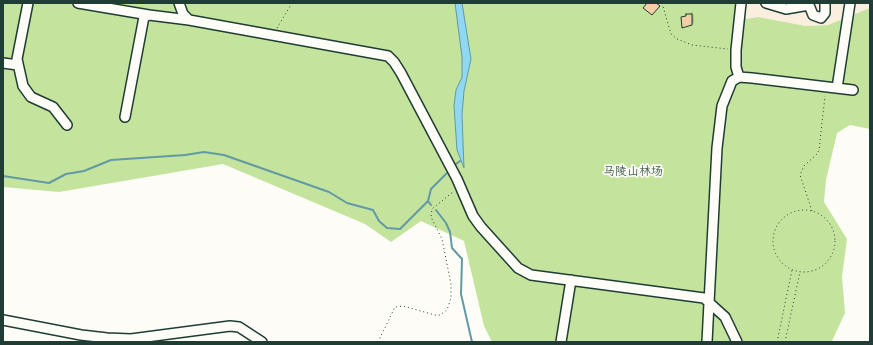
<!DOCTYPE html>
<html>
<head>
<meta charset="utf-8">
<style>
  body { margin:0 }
  #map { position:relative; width:873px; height:345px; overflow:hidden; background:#fdfcf7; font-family:Dekko,sans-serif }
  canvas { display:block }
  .frame { position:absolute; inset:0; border:4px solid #1f3d34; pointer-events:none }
</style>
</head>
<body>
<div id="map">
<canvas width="873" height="345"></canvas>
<div class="frame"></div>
</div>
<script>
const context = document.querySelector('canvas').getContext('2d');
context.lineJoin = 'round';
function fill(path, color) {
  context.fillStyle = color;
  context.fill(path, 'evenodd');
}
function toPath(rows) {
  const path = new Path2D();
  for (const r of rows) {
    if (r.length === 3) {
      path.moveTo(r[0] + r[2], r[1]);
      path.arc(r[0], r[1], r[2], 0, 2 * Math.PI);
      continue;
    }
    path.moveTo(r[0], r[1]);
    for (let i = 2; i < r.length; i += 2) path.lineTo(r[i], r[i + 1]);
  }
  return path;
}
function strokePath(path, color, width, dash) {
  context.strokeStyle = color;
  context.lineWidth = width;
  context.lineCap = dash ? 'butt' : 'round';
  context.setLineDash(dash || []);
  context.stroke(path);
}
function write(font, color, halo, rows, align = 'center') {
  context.font = font + ' Dekko,"LXGW WenKai TC",sans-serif';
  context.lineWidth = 3.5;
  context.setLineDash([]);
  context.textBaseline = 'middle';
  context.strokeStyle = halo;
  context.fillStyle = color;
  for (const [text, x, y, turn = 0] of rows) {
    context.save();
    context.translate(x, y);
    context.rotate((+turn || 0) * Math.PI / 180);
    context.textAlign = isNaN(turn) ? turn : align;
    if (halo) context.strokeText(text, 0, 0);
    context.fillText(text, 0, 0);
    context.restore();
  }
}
fill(toPath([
  [735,3,870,3,870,8,828,25,806,26,758,17,746,19,735,10]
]), '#faeede');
fill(toPath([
  [3,3,735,3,735,10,746,19,758,17,806,26,828,25,870,8,870,129,850,125,837,133,826,180,824,202,847,239,842,277,845,313,832,341,829,342,492,342,484,326,464,241,421,221,391,242,365,224,223,164,59,192,3,187]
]), '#c4e49d');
const water = toPath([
  [455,3,462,3,471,59,464,91,462,115,464,168,457,150,454,106,456,90,462,77,462,57,455,3]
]);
fill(water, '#90d7f1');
strokePath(water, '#6399a5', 1);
fill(toPath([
  [693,12,694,22,692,25,682,17]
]), '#0003');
strokePath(toPath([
  [456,164,460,161],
  [3,176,49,183,66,174,84,171,111,160,185,155,204,152,224,155,329,192,347,203,373,210,379,221,387,228,400,229,428,201],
  [431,205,428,201,431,189,447,173],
  [436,210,446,223,450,232,452,248,462,259,461,294,472,342]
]), '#6399a5', 2);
const building = toPath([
  [647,3,656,3,660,6,652,15,643,8,647,3],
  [686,14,692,14,692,25,682,28,681,17,686,16,686,14]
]);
fill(building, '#f4cea4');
strokePath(building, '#1f3d34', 1);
const minor = toPath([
  [28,3,17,59,23,86,31,97,53,107,67,125],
  [78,3,149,15],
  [179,3,183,14,189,20],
  [766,3,786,9,809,5,813,15,821,18,825,13,825,3],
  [3,63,18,65],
  [739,77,736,67,736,50,741,3],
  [837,88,850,3],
  [125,117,143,22,144,17,149,15,189,20,388,56,394,62,401,73,457,179,473,216,481,227,518,268,531,275,704,298,725,317,737,342],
  [3,320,81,335,107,338,131,339,230,326,239,327,262,342],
  [561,342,571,280],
  [707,342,717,148,722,106,732,81,739,77,752,78,853,90]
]);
strokePath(minor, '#1f3d34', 12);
strokePath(toPath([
  [662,3,671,34,677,39,692,45,728,49],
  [277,28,292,3],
  [804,241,31],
  [812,211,800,175,804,166,817,154,819,150,825,96],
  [378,342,395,307,403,306,435,315,440,315,447,310,451,298,451,284,442,239,431,217,432,209,454,191],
  [777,342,792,270],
  [785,342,800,272]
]), '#1f3d34', 1, [1, 3]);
strokePath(minor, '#fdfcf7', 9);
write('12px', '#405e49', '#fdfcf7', [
  ["马陵山林场",633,173]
]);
</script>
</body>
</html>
